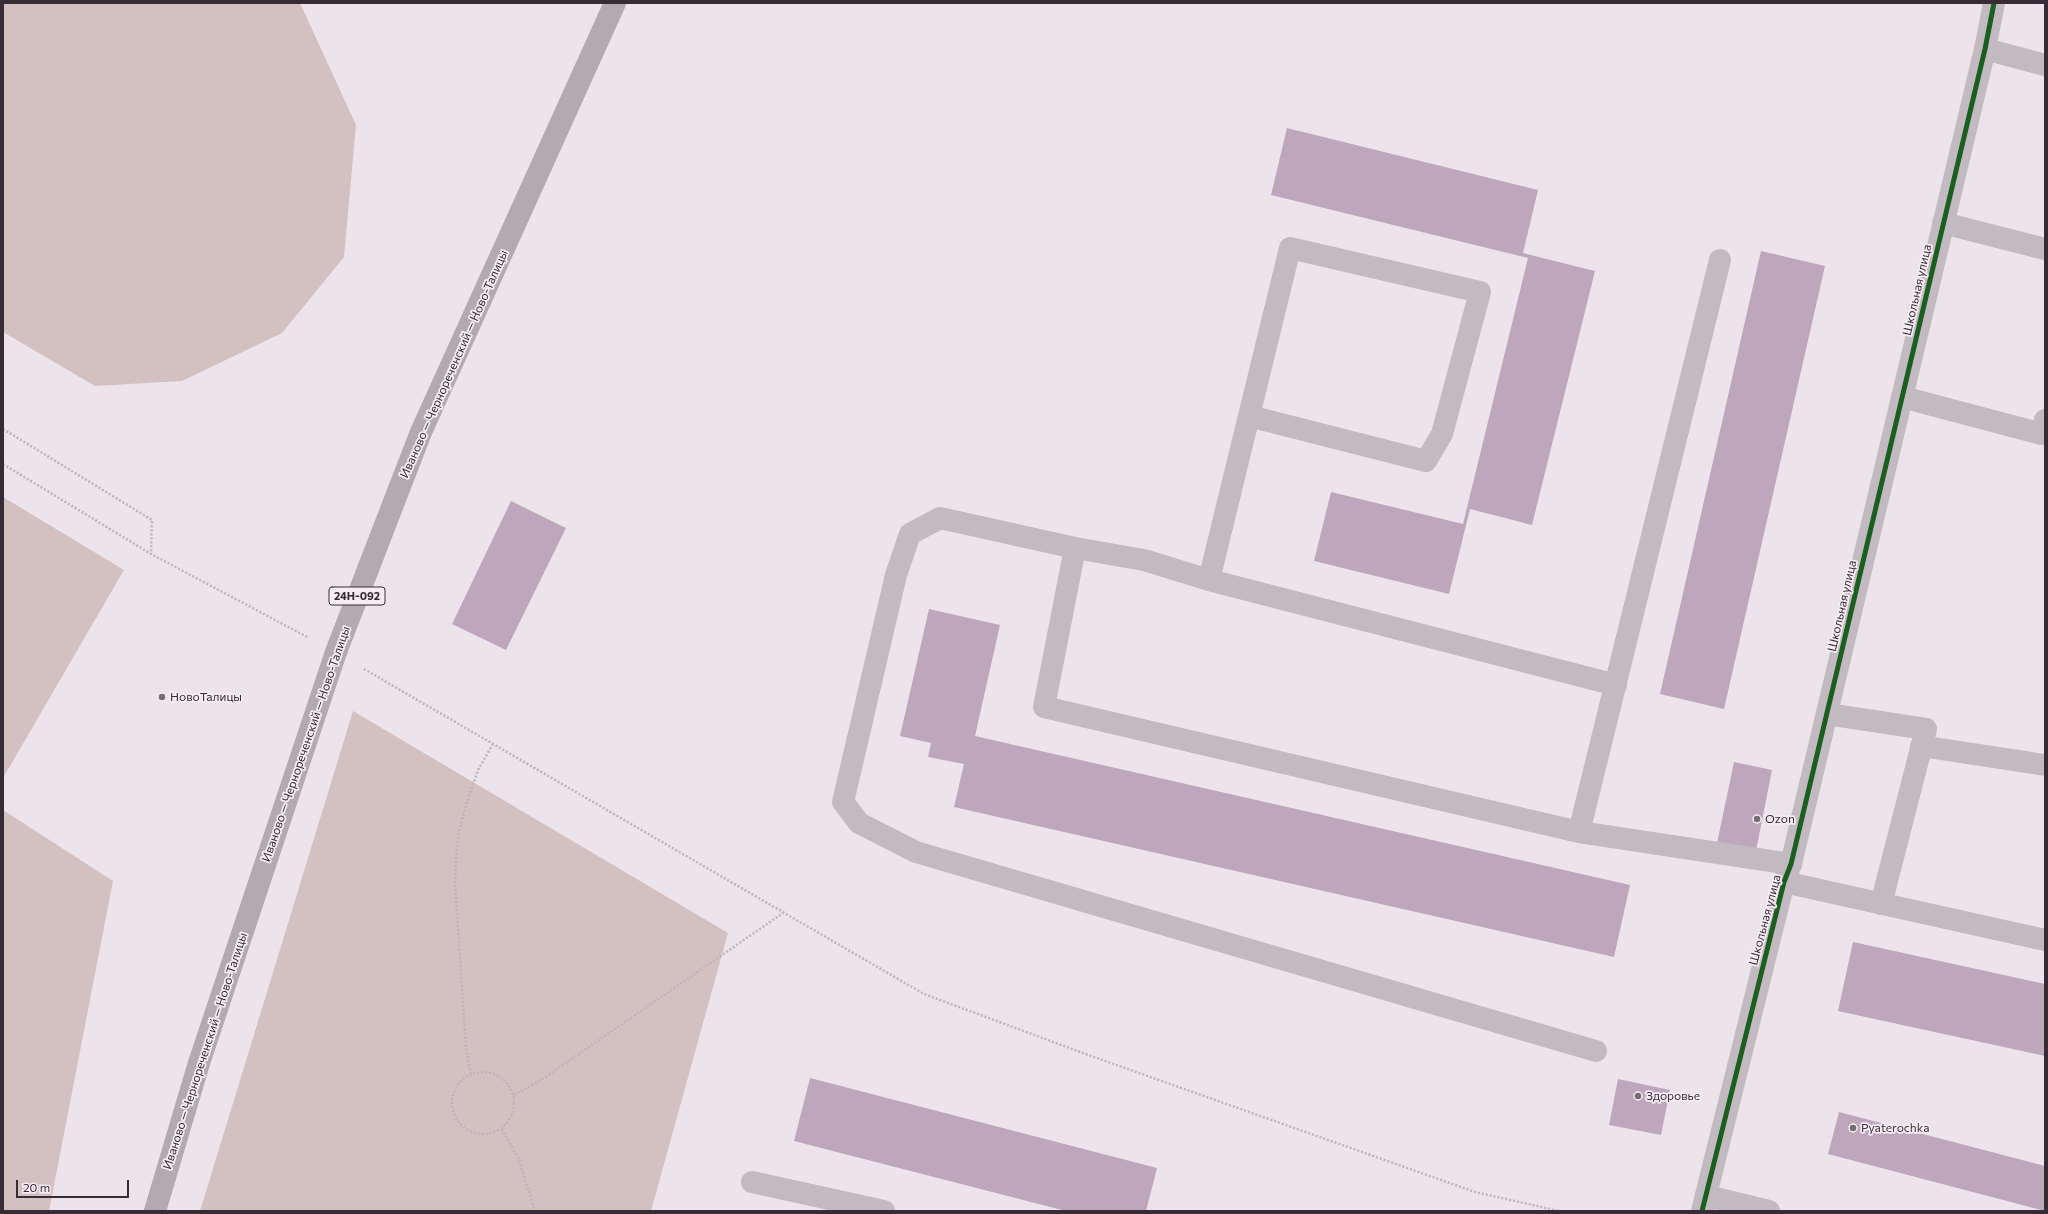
<!DOCTYPE html>
<html>
<head>
<meta charset="utf-8">
<style>
  body { margin:0 }
  #map { position:relative; width:2048px; height:1214px; overflow:hidden; background:#ece4ea; font-family:Commissioner,sans-serif }
  canvas { display:block }
  .frame { position:absolute; inset:0; border:4px solid #372b36; pointer-events:none }
  .scale { position:absolute; left:16px; top:1180px; width:113px; height:18px; box-sizing:border-box; border:2px solid #372b36; border-top:0; padding-left:5px; font-size:12px; line-height:14px; white-space:nowrap; color:#372b36; -webkit-text-stroke:3px #f8ecf4; paint-order:stroke }
</style>
</head>
<body>
<div id="map">
<canvas width="2048" height="1214"></canvas>
<div class="frame"></div>
<div class="scale">20 m</div>
</div>
<script>
const context = document.querySelector('canvas').getContext('2d');
context.lineJoin = 'round';
function fill(path, color) {
  context.fillStyle = color;
  context.fill(path, 'evenodd');
}
function toPath(rows) {
  const path = new Path2D();
  for (const r of rows) {
    if (r.length === 3) {
      path.moveTo(r[0] + r[2], r[1]);
      path.arc(r[0], r[1], r[2], 0, 2 * Math.PI);
      continue;
    }
    path.moveTo(r[0], r[1]);
    for (let i = 2; i < r.length; i += 2) path.lineTo(r[i], r[i + 1]);
  }
  return path;
}
function strokePath(path, color, width, dash) {
  context.strokeStyle = color;
  context.lineWidth = width;
  context.lineCap = dash ? 'butt' : 'round';
  context.setLineDash(dash || []);
  context.stroke(path);
}
function write(font, color, halo, rows, align = 'center') {
  context.font = font + ' Commissioner,sans-serif';
  context.lineWidth = 3.5;
  context.setLineDash([]);
  context.textBaseline = 'middle';
  context.strokeStyle = halo;
  context.fillStyle = color;
  for (const [text, x, y, turn = 0] of rows) {
    context.save();
    context.translate(x, y);
    context.rotate((+turn || 0) * Math.PI / 180);
    context.textAlign = isNaN(turn) ? turn : align;
    if (halo) context.strokeText(text, 0, 0);
    context.fillText(text, 0, 0);
    context.restore();
  }
}
fill(toPath([
  [3,3,300,3,356,125,344,257,282,333,182,381,95,386,3,332],
  [3,497,124,570,3,778],
  [353,711,728,933,651,1211,200,1211],
  [3,810,113,881,49,1211,3,1211]
]), '#d3c1c2');
fill(toPath([
  [1287,128,1538,190,1523,253,1595,271,1532,525,1470,509,1449,594,1314,561,1331,492,1463,524,1528,258,1271,195],
  [1761,251,1825,266,1724,709,1660,694],
  [511,501,566,528,506,650,452,624],
  [929,609,1000,625,975,736,1630,885,1614,957,954,807,964,764,928,757,931,743,900,736],
  [1734,762,1772,770,1755,856,1716,848],
  [1853,942,2045,984,2045,1056,1838,1011],
  [810,1078,1157,1168,1146,1211,1066,1211,794,1141],
  [1618,1079,1670,1090,1661,1135,1609,1125],
  [1839,1112,2045,1166,2045,1211,1828,1154]
]), '#bea7bd');
strokePath(toPath([
  [3,429,152,520,151,553],
  [3,464,151,554,309,638],
  [364,669,924,994,1091,1056,1475,1192,1559,1211],
  [483,1103,31],
  [471,1074,466,1048,455,883,456,857,459,831,467,802,478,770,493,744],
  [514,1095,544,1078,783,913],
  [502,1129,519,1160,535,1211]
]), '#bdb4bb', 2.5, [2, 2]);
strokePath(toPath([
  [1985,49,2045,65],
  [1943,223,2045,249],
  [1902,397,2042,434,2045,420],
  [1249,416,1426,461,1442,434,1480,292,1290,248,1249,416,1209,580,1616,685],
  [1075,548,1144,560,1209,580],
  [1827,714,1926,729,1881,904],
  [1921,746,2045,765],
  [1579,832,1720,260],
  [1784,882,2045,940],
  [1596,1051,916,852,859,823,843,802,896,575,910,534,940,518,1075,548,1044,707,1579,832,1791,864],
  [752,1182,884,1211]
]), '#c3bac1', 22);
strokePath(toPath([
  [1707,1196,1769,1211],
  [1702,1211,1784,882,1791,864,1985,49,1994,3]
]), '#c3bac1', 22);
strokePath(toPath([
  [155,1211,199,1063,336,652,421,432,615,3]
]), '#b3aab1', 22);
strokePath(toPath([
  [1702,1211,1784,882,1791,864,1985,49,1994,3]
]), '#1b5e20', 5);
for (const [x, y, r, color] of [
  [162,697,4,"#766c75"],
  [1757,819,4,"#766c75"],
  [1638,1096,4,"#766c75"],
  [1853,1128,4,"#766c75"]
]) {
  const dot = new Path2D();
  dot.arc(x, y, r, 0, 2 * Math.PI);
  context.fillStyle = color;
  context.fill(dot);
  strokePath(dot, '#f8ecf4', 1.5);
}
for (const [x, y, w] of [
  [357,596,56]
]) {
  const box = new Path2D();
  box.roundRect(x - w / 2, y - 9, w, 18, 3);
  context.fillStyle = '#f8ecf4';
  context.fill(box);
  strokePath(box, '#372b36', 1);
}
write('bold 11px', '#372b36', null, [
  ["24Н-092",357,596]
]);
write('12px', '#372b36', '#f8ecf4', [
  ["Школьная улица",1917,290,-77],
  ["Иваново — Чернореченский — Ново-Талицы",454,364,-66],
  ["Школьная улица",1842,606,-77],
  ["Иваново — Чернореченский — Ново-Талицы",306,744,-71],
  ["Школьная улица",1765,920,-75],
  ["Иваново — Чернореченский — Ново-Талицы",205,1051,-72]
]);
write('12px', '#372b36', '#f8ecf4', [
  ["НовоТалицы",170,697],
  ["Ozon",1765,819],
  ["Здоровье",1646,1096],
  ["Pyaterochka",1861,1128]
], 'left');
</script>
</body>
</html>
